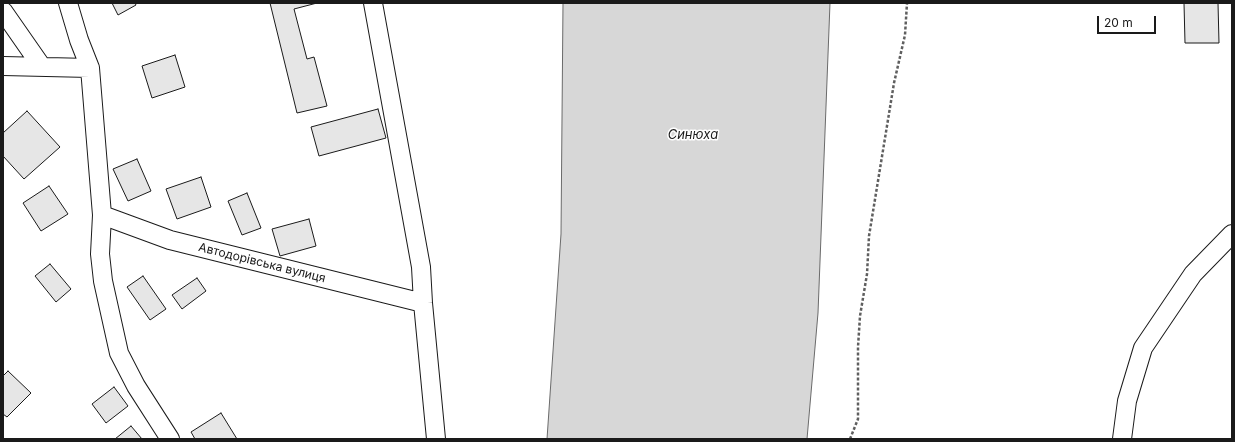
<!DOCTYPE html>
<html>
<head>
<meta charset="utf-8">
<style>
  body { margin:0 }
  #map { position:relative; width:1235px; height:442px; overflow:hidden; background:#fff; font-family:Inter,sans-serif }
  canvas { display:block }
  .frame { position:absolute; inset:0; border:4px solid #1a1a1a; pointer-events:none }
  .scale { position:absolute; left:1097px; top:16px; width:59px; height:18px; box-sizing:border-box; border:2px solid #1a1a1a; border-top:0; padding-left:5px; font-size:12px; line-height:14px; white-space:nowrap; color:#1a1a1a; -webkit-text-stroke:3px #fff; paint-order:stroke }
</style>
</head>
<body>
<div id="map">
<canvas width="1235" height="442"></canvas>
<div class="frame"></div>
<div class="scale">20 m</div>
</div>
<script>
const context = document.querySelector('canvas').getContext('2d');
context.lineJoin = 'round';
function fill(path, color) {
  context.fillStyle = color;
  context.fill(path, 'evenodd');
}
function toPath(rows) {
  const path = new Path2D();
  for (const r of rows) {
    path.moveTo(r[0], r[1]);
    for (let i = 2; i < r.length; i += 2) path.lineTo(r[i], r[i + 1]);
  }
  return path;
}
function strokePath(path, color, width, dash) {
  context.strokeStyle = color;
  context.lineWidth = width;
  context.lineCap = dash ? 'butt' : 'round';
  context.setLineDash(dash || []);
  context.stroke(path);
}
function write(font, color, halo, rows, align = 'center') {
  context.font = font + ' Inter,sans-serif';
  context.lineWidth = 3;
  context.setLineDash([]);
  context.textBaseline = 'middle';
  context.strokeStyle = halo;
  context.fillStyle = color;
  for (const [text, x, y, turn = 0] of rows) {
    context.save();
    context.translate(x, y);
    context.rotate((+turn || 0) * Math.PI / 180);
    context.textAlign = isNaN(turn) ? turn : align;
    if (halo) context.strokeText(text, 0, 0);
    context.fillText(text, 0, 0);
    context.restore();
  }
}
const water = toPath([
  [563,3,830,3,818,313,807,439,547,439,561,234,563,3]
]);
fill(water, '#d7d7d7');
strokePath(water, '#6a6a6a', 1);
const building = toPath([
  [112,3,135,3,136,5,118,15,112,3],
  [270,3,317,3,294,9,307,59,314,57,327,106,297,113,270,3],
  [1184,3,1218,3,1219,43,1185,43,1184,3],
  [175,55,185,87,152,98,142,66,175,55],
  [378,109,386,138,319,156,311,127,378,109],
  [27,111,60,147,24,179,3,156,3,133,27,111],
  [137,159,151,191,128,201,113,169,137,159],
  [201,177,211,207,177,219,166,189,201,177],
  [49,186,68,214,41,231,23,203,49,186],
  [247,193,261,228,242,235,228,201,247,193],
  [309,219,316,246,280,256,272,229,309,219],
  [50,264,71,289,56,302,35,276,50,264],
  [143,276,166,309,150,320,127,287,143,276],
  [197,278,206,291,182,309,172,295,197,278],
  [8,371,31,393,7,417,3,414,3,376,8,371],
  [114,387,128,406,106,423,92,404,114,387],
  [221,413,237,439,195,439,191,432,221,413],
  [131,426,142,439,115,439,131,426]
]);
fill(building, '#e6e6e6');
strokePath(building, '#1a1a1a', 1);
const minor = toPath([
  [68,3,79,40,90,68,102,215,100,254,103,281,119,353,136,386,170,439],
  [373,3,421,267,423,303,436,439],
  [3,11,42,67],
  [3,66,90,68],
  [102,215,170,240,423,303],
  [1122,439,1127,401,1143,348,1193,274,1232,234]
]);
strokePath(minor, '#1a1a1a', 20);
strokePath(toPath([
  [850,439,858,419,858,347,860,316,867,274,869,236,894,83,905,35,907,3]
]), '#5f5f5f', 2.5, [3, 2]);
strokePath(minor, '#fff', 18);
write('12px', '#1a1a1a', '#fff', [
  ["Автодорівська вулиця",262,263,14]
]);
write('italic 13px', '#1a1a1a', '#fff', [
  ["Синюха",693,135]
]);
</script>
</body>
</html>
